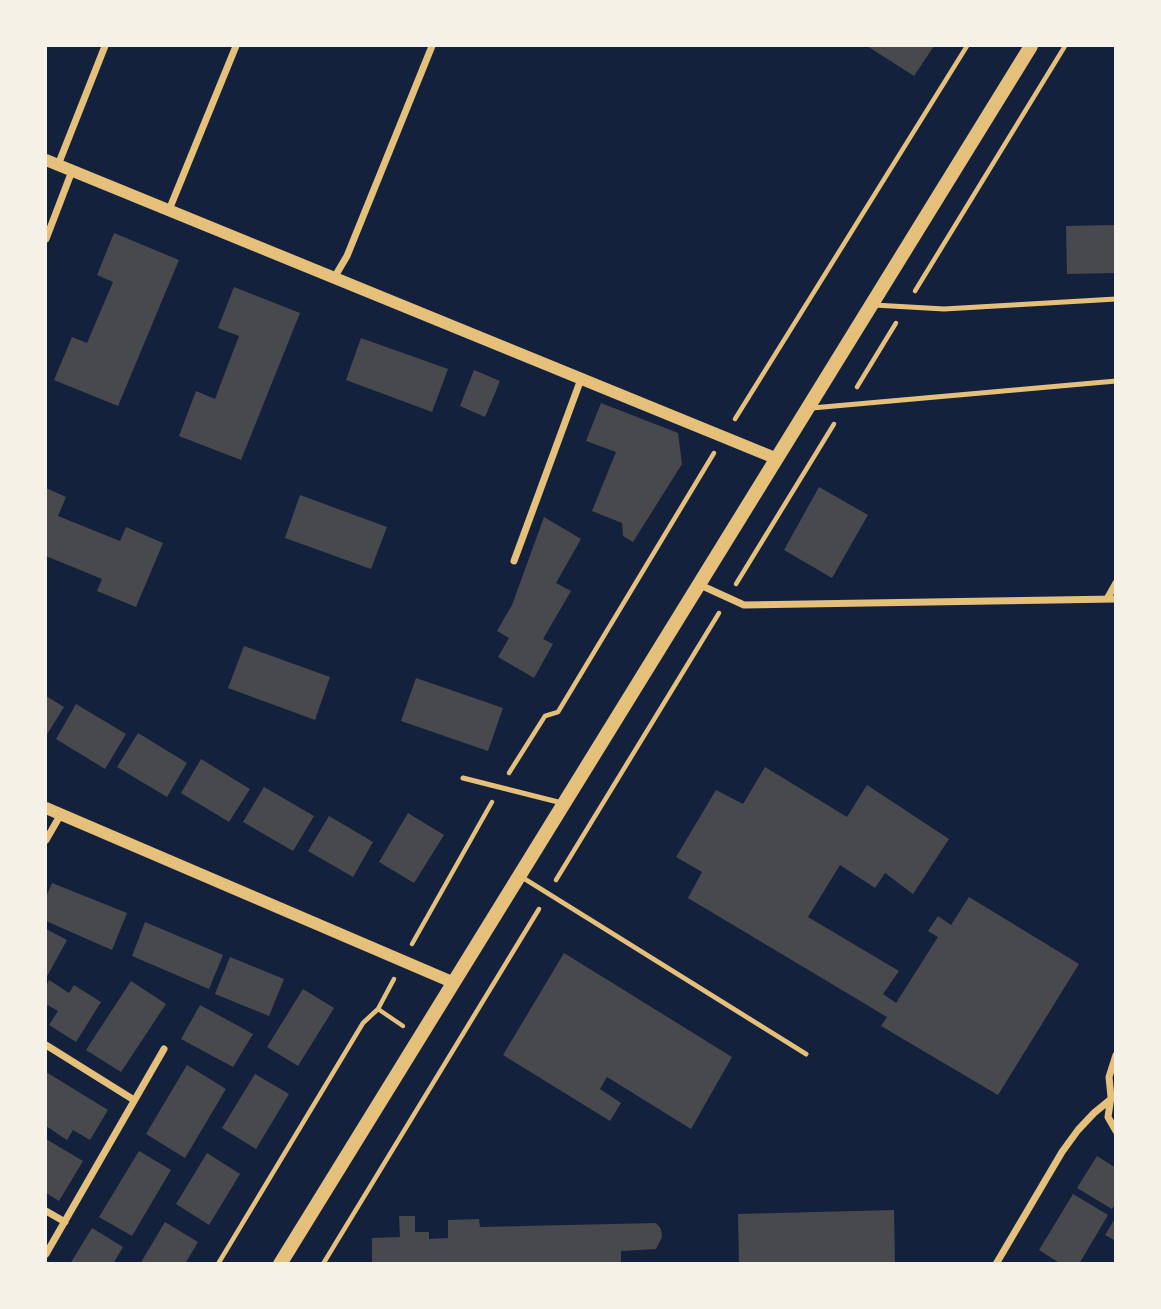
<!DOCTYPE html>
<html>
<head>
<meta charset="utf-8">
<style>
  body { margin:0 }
  #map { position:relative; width:1161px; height:1309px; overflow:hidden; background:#14213d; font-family:Overpass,sans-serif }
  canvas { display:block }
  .frame { position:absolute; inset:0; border:47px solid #f6f1e7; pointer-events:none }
</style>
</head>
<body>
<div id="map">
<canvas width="1161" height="1309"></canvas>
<div class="frame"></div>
</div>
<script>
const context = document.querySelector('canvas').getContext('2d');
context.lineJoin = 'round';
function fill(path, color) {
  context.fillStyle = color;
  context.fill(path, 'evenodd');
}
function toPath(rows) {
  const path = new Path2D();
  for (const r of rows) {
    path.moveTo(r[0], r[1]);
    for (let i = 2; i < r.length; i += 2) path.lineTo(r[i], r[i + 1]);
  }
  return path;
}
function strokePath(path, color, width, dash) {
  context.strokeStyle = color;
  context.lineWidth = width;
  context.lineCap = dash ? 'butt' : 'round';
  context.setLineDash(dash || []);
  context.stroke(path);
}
fill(toPath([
  [867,46,934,46,914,76],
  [1116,225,1116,273,1067,274,1066,226],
  [114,233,179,260,118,406,54,380,72,337,87,343,113,282,97,275],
  [234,287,300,313,241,460,179,436,196,391,215,399,239,336,218,328],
  [361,338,448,369,432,412,346,380],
  [474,370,500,381,485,417,460,406],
  [601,403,678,433,682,464,633,542,623,536,622,523,592,511,616,452,586,441],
  [819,487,868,515,832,578,784,550],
  [46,488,66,497,58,516,120,541,126,527,163,543,136,607,97,591,102,579,46,556],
  [300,495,387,527,371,569,285,538],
  [544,517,581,539,556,583,571,591,543,639,553,644,534,678,498,657,509,638,497,631,512,605],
  [244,646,330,677,315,720,228,688],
  [416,678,503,708,488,751,401,721],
  [46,696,64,707,46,736],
  [76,704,126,734,105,769,56,739],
  [138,733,187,763,167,797,117,767],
  [201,759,250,789,229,822,181,793],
  [765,767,847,817,867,785,949,839,913,894,885,873,875,888,840,865,808,917,899,971,883,994,896,1003,938,937,928,931,938,916,951,925,969,897,1079,964,998,1095,881,1026,887,1017,688,898,702,872,676,857,716,790,743,804],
  [264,787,314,816,293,851,243,822],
  [408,813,444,835,414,883,379,862],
  [329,816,373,842,353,877,308,851],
  [52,883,127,913,112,950,46,921,46,897],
  [145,922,223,955,209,989,132,956],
  [46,929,67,940,46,978],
  [564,953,732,1057,691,1129,607,1077,600,1089,621,1103,610,1121,503,1055],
  [230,957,284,979,269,1016,215,994],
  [49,980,69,993,74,985,101,1002,76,1042,49,1025,58,1011,46,1004,46,986],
  [131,981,166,1004,121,1072,86,1050],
  [303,989,334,1008,298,1066,267,1047],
  [200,1005,253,1034,233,1067,181,1039],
  [187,1065,226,1089,185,1158,146,1134],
  [46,1072,108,1110,90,1140,73,1130,67,1140,46,1126],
  [255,1074,289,1094,256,1149,222,1128],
  [46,1139,83,1161,59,1201,46,1193],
  [139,1151,171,1170,132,1236,99,1217],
  [207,1153,240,1174,209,1225,176,1204],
  [1097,1156,1116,1168,1116,1203,1112,1209,1077,1188],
  [1073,1194,1108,1215,1079,1264,1061,1264,1039,1250],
  [894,1210,895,1264,739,1264,738,1214],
  [399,1216,415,1216,415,1232,429,1232,429,1239,448,1238,448,1220,479,1219,480,1227,656,1223,661,1229,662,1237,656,1249,621,1251,621,1264,372,1264,372,1238,400,1237],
  [1116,1217,1116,1241,1105,1235],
  [165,1222,198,1242,185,1264,140,1264],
  [92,1228,123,1247,113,1264,70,1264]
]), '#48494c');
strokePath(toPath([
  [915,291,1065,46],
  [857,387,896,323],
  [735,419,967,46],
  [736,584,834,424],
  [509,773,545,716,558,712,714,453],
  [556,880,719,613],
  [412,944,492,802],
  [378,1009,403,1026],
  [218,1264,363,1023,378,1009,394,979],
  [323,1264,539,909]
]), '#e5c07b', 4.5);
strokePath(toPath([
  [874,305,944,309,1116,299],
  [812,408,1116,381],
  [463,778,562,803],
  [520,876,806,1054]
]), '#e5c07b', 5);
strokePath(toPath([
  [58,165,105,46],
  [169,210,236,46],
  [46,239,72,171],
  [334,278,347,256,432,46],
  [514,561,581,379],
  [698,584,744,605,1116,599],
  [1107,599,1116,583],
  [46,840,61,814],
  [46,1045,134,1100],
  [1116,1055,1109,1077,1111,1097,1108,1117,1116,1131],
  [46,1211,65,1222],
  [46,1254,164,1049],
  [996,1264,1062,1152,1078,1130,1094,1113,1116,1095]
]), '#e5c07b', 7);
strokePath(toPath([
  [46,160,775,458],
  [46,808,452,982]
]), '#e5c07b', 12);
strokePath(toPath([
  [280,1264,1031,46]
]), '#e5c07b', 14);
</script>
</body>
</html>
